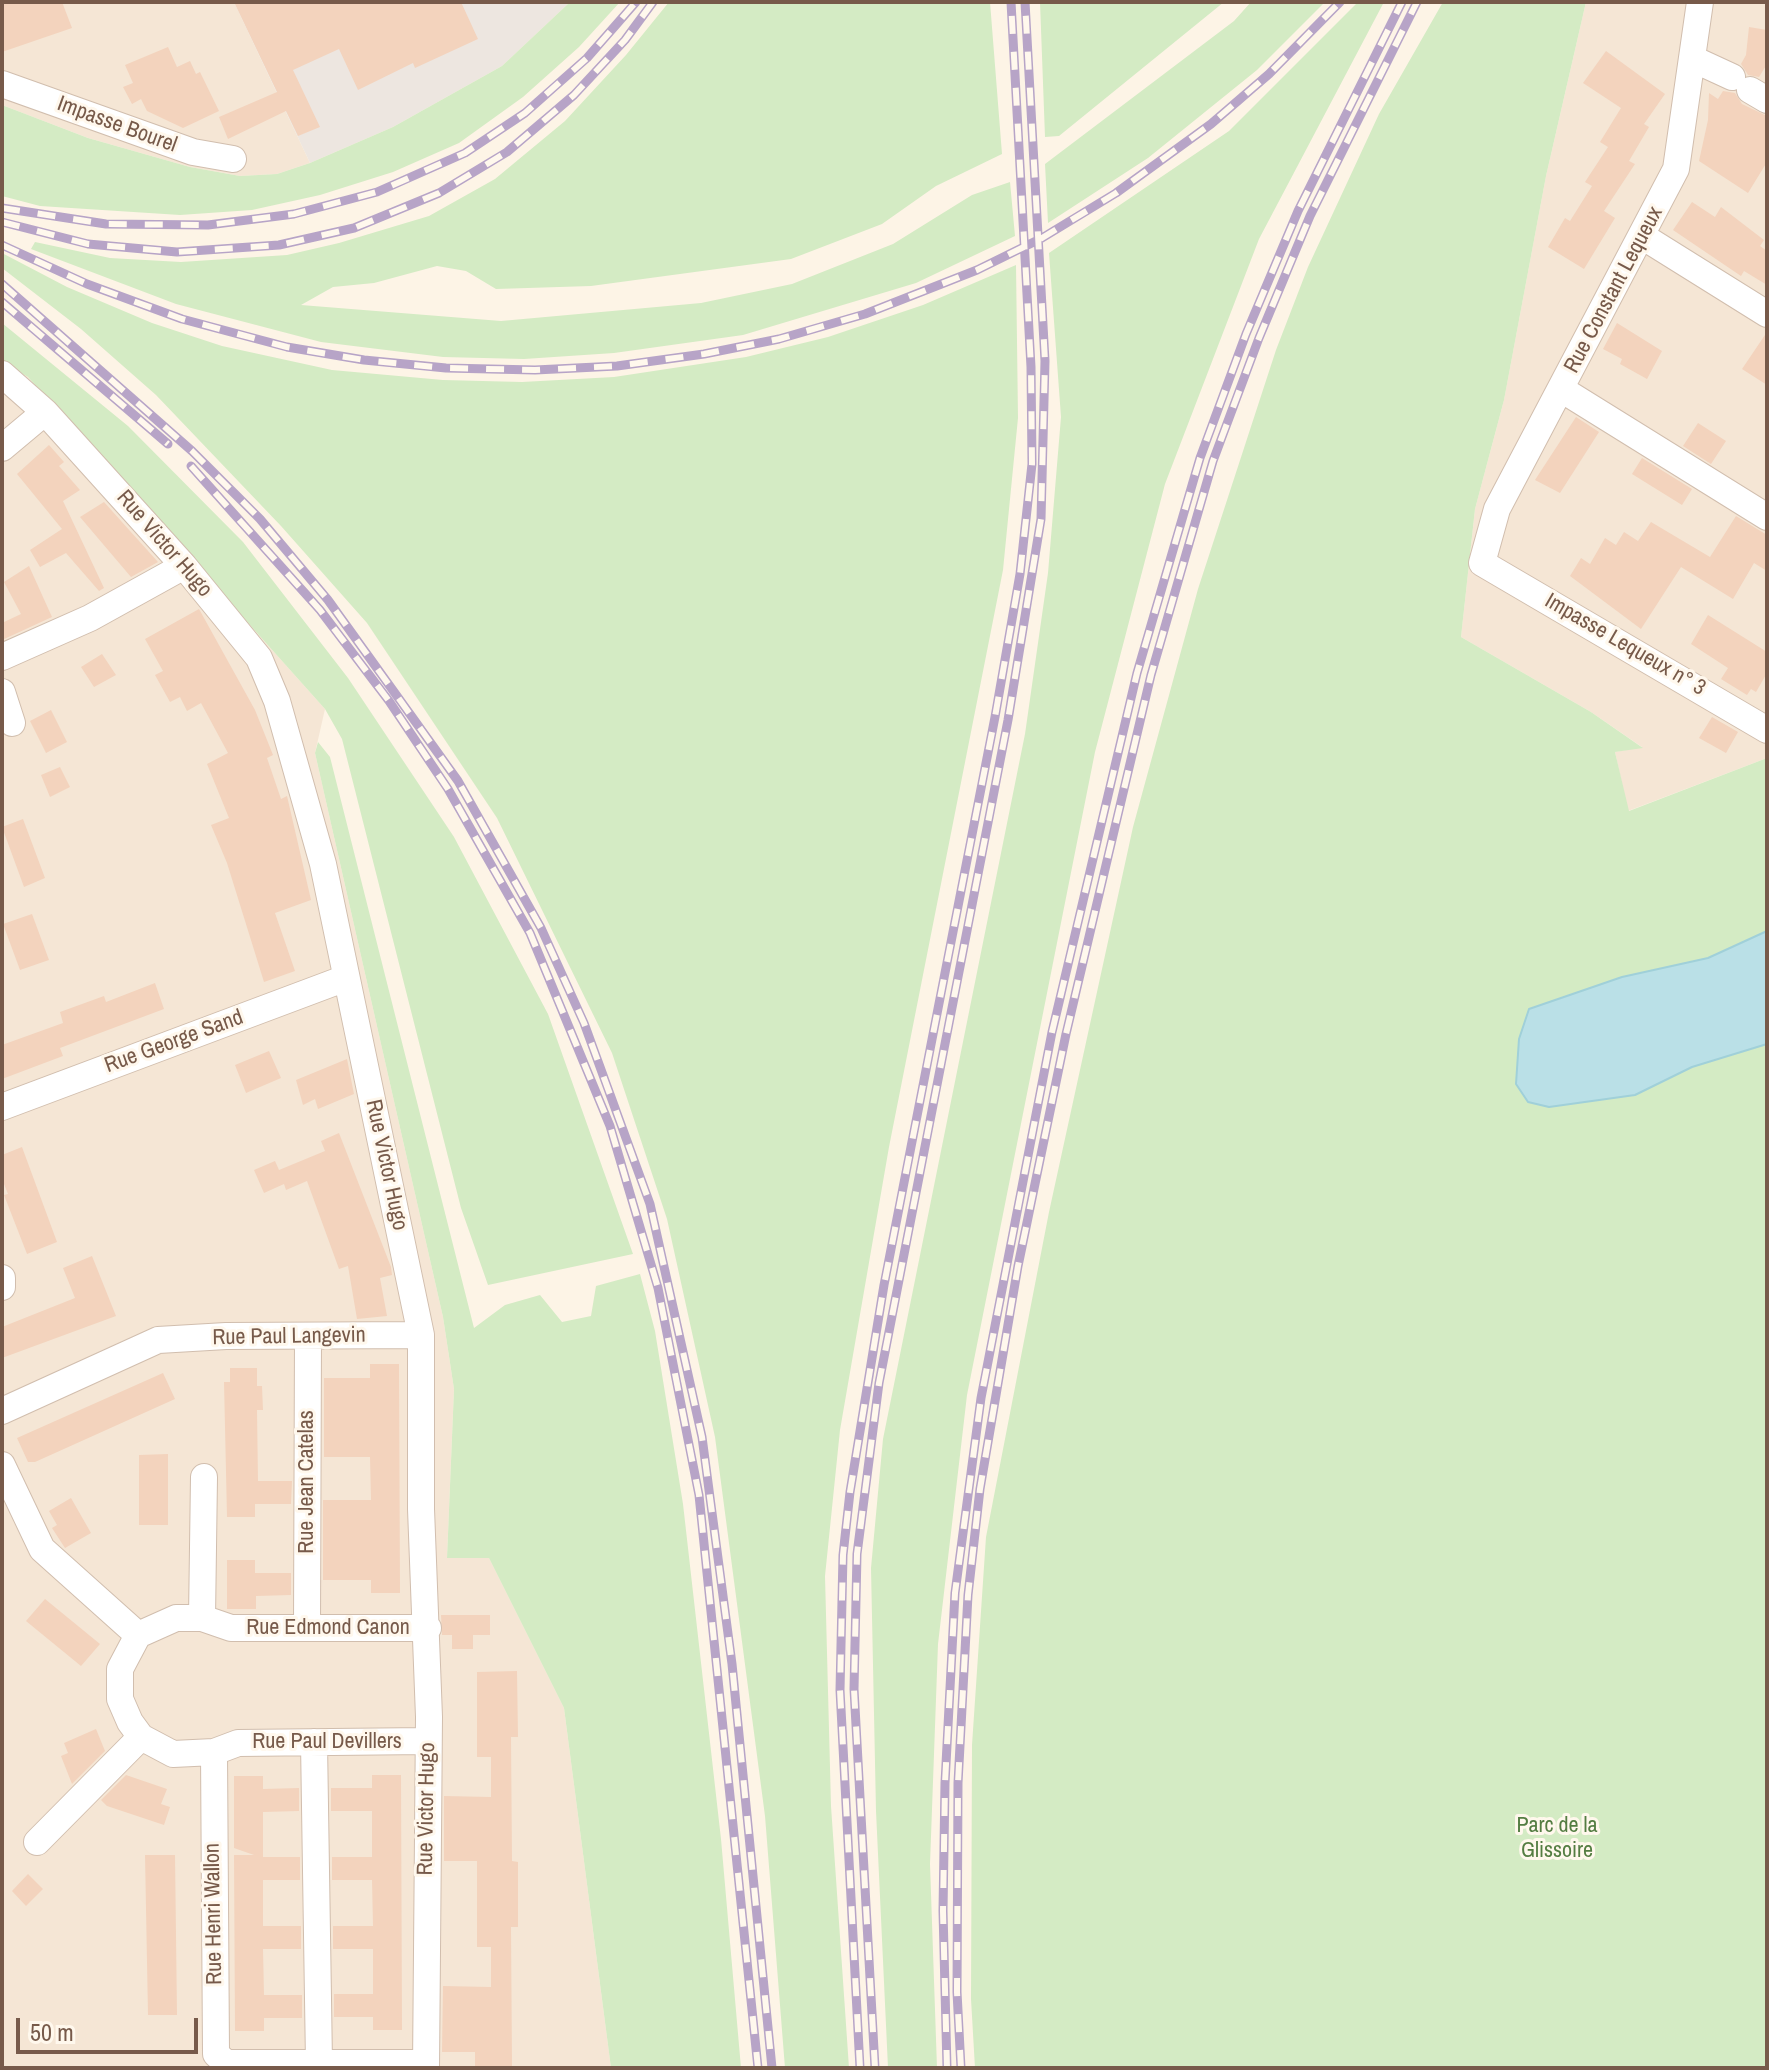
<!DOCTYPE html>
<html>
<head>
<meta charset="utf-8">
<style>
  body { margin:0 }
  #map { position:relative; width:1769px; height:2070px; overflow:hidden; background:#fdf4e6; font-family:"Archivo Narrow",sans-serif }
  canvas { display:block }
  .frame { position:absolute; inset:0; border:4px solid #775a4a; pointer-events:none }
  .scale { position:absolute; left:16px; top:2018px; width:182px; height:36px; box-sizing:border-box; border:4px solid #775a4a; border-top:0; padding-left:10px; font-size:24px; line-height:28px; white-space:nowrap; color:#775a4a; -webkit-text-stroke:6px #fff8ed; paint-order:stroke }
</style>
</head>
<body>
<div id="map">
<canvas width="1769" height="2070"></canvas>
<div class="frame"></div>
<div class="scale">50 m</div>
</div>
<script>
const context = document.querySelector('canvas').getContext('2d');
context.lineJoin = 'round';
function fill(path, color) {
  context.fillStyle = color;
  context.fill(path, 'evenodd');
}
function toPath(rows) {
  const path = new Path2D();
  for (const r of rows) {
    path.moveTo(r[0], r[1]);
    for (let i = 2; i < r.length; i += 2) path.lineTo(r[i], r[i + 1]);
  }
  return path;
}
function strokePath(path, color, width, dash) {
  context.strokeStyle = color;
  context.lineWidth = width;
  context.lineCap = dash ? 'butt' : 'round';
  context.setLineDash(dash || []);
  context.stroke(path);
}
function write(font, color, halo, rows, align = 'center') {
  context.font = font + ' "Archivo Narrow",sans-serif';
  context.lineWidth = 6;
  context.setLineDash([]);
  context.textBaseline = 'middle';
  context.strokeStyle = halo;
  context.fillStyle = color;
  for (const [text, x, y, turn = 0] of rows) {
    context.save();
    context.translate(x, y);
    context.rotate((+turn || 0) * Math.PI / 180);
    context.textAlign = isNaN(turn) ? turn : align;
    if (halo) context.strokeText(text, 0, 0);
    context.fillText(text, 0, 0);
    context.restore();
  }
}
fill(toPath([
  [2,2,234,2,310,163,277,174,240,176,190,167,88,138,2,105],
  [1586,2,1767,2,1767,758,1628,811,1615,752,1642,747,1591,712,1461,637,1475,509,1504,400,1546,176],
  [2,362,28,377,325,709,315,753,443,1317,454,1389,447,1557,489,1558,564,1708,611,2068,2,2068]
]), '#f5e6d5');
fill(toPath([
  [234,2,570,2,502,66,393,127,310,163]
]), '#ede6e0');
fill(toPath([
  [570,2,620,2,579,47,523,97,459,143,393,172,320,195,252,210,180,215,40,206,2,196,2,105,88,138,190,167,240,176,277,174,310,163,393,127,502,66],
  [669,2,990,2,1002,154,936,186,882,224,791,259,591,286,496,289,466,271,437,266,374,283,333,287,301,305,501,321,701,303,792,284,893,244,972,195,1010,182,1015,236,916,283,743,335,614,353,524,359,443,357,321,342,176,304,31,249,35,242,110,258,181,262,287,255,339,243,429,216,495,179,565,121,626,55],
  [1040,2,1224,2,1059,136,1045,137],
  [1251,2,1325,2,1257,70,1148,158,1048,223,1045,164,1234,21],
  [1358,2,1384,2,1259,239,1165,484,1095,752,967,1395,938,1644,930,1864,937,2068,888,2068,876,1811,871,1568,883,1439,1025,734,1048,573,1061,417,1049,253,1229,131],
  [1443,2,1586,2,1546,176,1504,400,1475,509,1461,637,1591,712,1643,748,1615,752,1629,811,1767,758,1767,2068,975,2068,971,1999,972,1745,986,1537,1049,1212,1133,827,1198,589,1276,350,1308,267,1379,114],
  [2,253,67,287,152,323,222,346,332,370,443,380,522,382,614,377,746,357,828,337,923,305,1016,265,1018,418,1003,570,889,1147,840,1430,825,1576,831,1806,849,2068,785,2068,765,1816,715,1437,667,1219,612,1053,497,818,367,623,281,526,156,395,81,329,2,268],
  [2,323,128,426,243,542,348,678,454,837,548,1014,633,1254,488,1285,461,1208,342,739,325,709,28,377,2,362],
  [318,742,330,757,474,1328,505,1305,540,1295,562,1322,591,1316,596,1286,640,1274,655,1331,683,1504,721,1839,741,2068,611,2068,564,1708,489,1558,447,1558,454,1389,443,1317,315,753]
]), '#d4ebc4');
const water = toPath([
  [1767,931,1767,1044,1692,1067,1635,1095,1549,1107,1528,1102,1516,1084,1519,1039,1529,1009,1622,977,1708,958,1767,931]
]);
fill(water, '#bae0e7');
strokePath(water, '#a0d0d9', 2);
fill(toPath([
  [2,2,62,2,72,28,2,52],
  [234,2,461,2,478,39,415,68,413,63,358,90,339,49,293,70,320,127,298,136,286,111,228,139,219,117,277,92],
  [1749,27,1767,30,1767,64,1759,77,1748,75,1741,64,1746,55],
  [168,47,177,67,190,61,196,74,200,72,219,111,183,128,147,111,141,99,132,104,123,87,133,83,125,65],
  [1606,51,1665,94,1644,124,1649,127,1629,161,1635,164,1604,211,1615,218,1584,269,1548,247,1565,218,1570,221,1592,186,1585,182,1608,147,1600,142,1621,108,1583,83],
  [1723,91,1735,93,1742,104,1767,116,1767,162,1748,193,1699,161,1708,120,1709,93,1718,99],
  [1692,202,1715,217,1721,207,1764,240,1760,246,1767,251,1767,285,1744,271,1741,276,1673,230],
  [1617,323,1662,351,1647,379,1620,364,1622,359,1603,349],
  [1767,332,1767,385,1742,369],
  [1576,417,1599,432,1560,493,1535,480],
  [1698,423,1726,441,1711,464,1683,446],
  [49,445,64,462,59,466,80,490,63,501,104,588,99,591,66,553,40,567,30,550,62,529,17,474],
  [1642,458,1692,489,1682,505,1632,474],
  [104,502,130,531,158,562,131,577,80,517],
  [1736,516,1767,535,1767,571,1754,563,1733,599,1681,567,1641,629,1570,576,1581,558,1590,564,1605,538,1616,545,1624,532,1638,541,1651,522,1710,557],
  [29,566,52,617,2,640,2,623,21,614,4,582],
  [199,609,255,710,273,755,267,758,281,799,287,796,311,900,275,913,295,971,264,982,227,863,211,825,229,818,207,764,228,753,201,703,187,711,180,697,170,702,155,675,163,671,145,639],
  [1708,615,1767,652,1767,673,1756,692,1751,689,1747,695,1721,679,1728,668,1691,644],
  [102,654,116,675,94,687,81,667],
  [51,710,67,742,46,753,30,721],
  [1712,717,1738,732,1726,753,1699,738],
  [60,767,70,787,50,797,41,775],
  [23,819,45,878,24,887,2,827],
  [32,914,49,960,20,970,3,924],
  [155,983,164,1009,60,1048,63,1056,2,1079,2,1045,63,1023,60,1012,104,996,106,1002],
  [269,1051,281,1078,246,1093,235,1065],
  [347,1059,354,1094,318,1109,315,1099,303,1105,296,1080],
  [339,1133,391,1267,392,1275,380,1278,387,1316,357,1319,348,1266,339,1269,307,1181,286,1190,284,1184,264,1193,254,1170,275,1161,279,1170,325,1151,321,1141],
  [22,1147,57,1242,27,1254,4,1195,8,1194,2,1179,2,1155],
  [92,1256,116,1316,2,1358,2,1327,75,1298,63,1268],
  [370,1364,399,1364,400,1593,371,1593,371,1580,323,1580,323,1500,371,1500,370,1457,324,1457,324,1378,370,1378],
  [230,1368,257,1368,257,1386,262,1386,263,1410,257,1410,258,1481,292,1481,291,1504,255,1504,255,1517,227,1517,224,1382,230,1382],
  [163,1373,175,1399,35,1462,28,1462,17,1438],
  [168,1454,168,1525,139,1525,139,1455],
  [71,1498,91,1533,65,1548,52,1528,57,1525,49,1511],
  [227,1560,255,1560,255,1573,291,1573,291,1595,256,1596,256,1609,227,1609],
  [45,1599,100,1644,81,1666,26,1621],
  [441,1615,490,1615,490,1635,473,1635,473,1649,452,1649,452,1635,442,1635],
  [517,1671,518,1737,511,1737,512,1861,518,1862,518,1927,511,1927,512,2066,475,2068,475,2052,442,2052,443,1986,491,1987,491,1947,477,1947,477,1861,444,1861,444,1796,491,1797,491,1757,477,1757,477,1672],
  [96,1729,105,1751,72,1784,61,1756,68,1753,64,1743],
  [126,1775,167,1789,161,1804,170,1807,164,1825,107,1806,101,1800],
  [372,1775,401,1775,402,2030,373,2030,373,2017,334,2017,334,1994,373,1994,373,1949,333,1949,333,1926,373,1926,372,1880,332,1880,332,1857,372,1857,372,1811,331,1811,331,1788,372,1788],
  [234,1776,263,1776,263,1789,299,1788,299,1811,263,1812,263,1857,300,1857,300,1880,263,1880,263,1926,301,1926,301,1949,263,1949,264,1995,302,1995,302,2018,264,2018,264,2031,235,2031,234,1855,254,1855,234,1848],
  [145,1855,175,1855,177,2015,148,2015],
  [28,1874,43,1889,26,1906,12,1891]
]), '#f3d3bd');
const street = toPath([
  [1700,2,1676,169,1497,509,1482,563,1767,730],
  [1693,59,1732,77],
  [2,84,193,152,233,159],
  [1750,90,1767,100],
  [1642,236,1767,314],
  [2,374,45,412,184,566,259,658,277,701,323,864,421,1335,421,1509,429,1717,426,2068],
  [1561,389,1767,517],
  [2,448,45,412],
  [2,657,90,618,184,566],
  [2,692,12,723],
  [2,1107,346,978],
  [2,1278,2,1287],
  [2,1411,158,1340,226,1336,421,1335],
  [2,1465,42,1549,138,1635],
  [202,1618,204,1477],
  [307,1627,308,1336],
  [426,1741,238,1743,214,1752,173,1754,141,1737,130,1722,120,1699,120,1669,138,1635,176,1618,202,1618,231,1628,428,1628],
  [314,1742,319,2063],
  [214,1752,216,2054,226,2063,426,2063],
  [37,1842,141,1737]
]);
strokePath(street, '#d1beae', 28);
strokePath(street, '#fff', 26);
const rail = toPath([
  [2,208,106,224,208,225,294,214,377,192,465,153,525,113,587,58,636,2],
  [2,222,88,244,177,252,279,245,354,228,439,193,507,152,574,95,625,40,653,2],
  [2,245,87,284,182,319,287,347,364,360,446,368,535,370,617,366,704,354,779,339,865,314,977,270,1042,238,1116,193,1211,124,1269,74,1340,2],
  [2,284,192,451,260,519,328,600,458,781,541,928,584,1023,650,1204,702,1437,732,1664,772,2068],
  [2,302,168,444],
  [191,466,320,610,389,701,448,789,530,933,610,1126,658,1288,699,1495,758,2068],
  [860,2068,840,1690,843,1555,850,1492,884,1285,995,717,1020,574,1032,464,1031,367,1011,2],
  [875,2068,854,1689,857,1554,879,1383,1008,720,1041,519,1045,361,1025,2],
  [947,2068,943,1911,945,1783,955,1593,981,1398,1052,1032,1137,673,1200,458,1246,334,1298,211,1402,2],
  [961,2068,957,1992,958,1783,968,1595,980,1489,1018,1266,1066,1034,1151,675,1213,461,1259,338,1310,216,1417,2]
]);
strokePath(rail, '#b7a4c7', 9);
strokePath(rail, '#fff8ed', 6, [18]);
write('22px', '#775a4a', '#fff8ed', [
  ["Impasse Bourel",117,125,20],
  ["Rue Constant Lequeux",1614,290,-62],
  ["Rue Victor Hugo",164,544,49],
  ["Impasse Lequeux n° 3",1625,645,30],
  ["Rue George Sand",174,1042,-20],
  ["Rue Victor Hugo",386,1165,78],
  ["Rue Paul Langevin",289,1337,-1],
  ["Rue Jean Catelas",307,1482,-90],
  ["Rue Edmond Canon",328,1628],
  ["Rue Paul Devillers",327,1742],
  ["Rue Victor Hugo",427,1809,-89],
  ["Rue Henri Wallon",214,1914,-91]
]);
write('22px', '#547d42', '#fff8ed', [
  ["Parc de la",1557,1826],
  ["Glissoire",1557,1851]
]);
</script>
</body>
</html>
